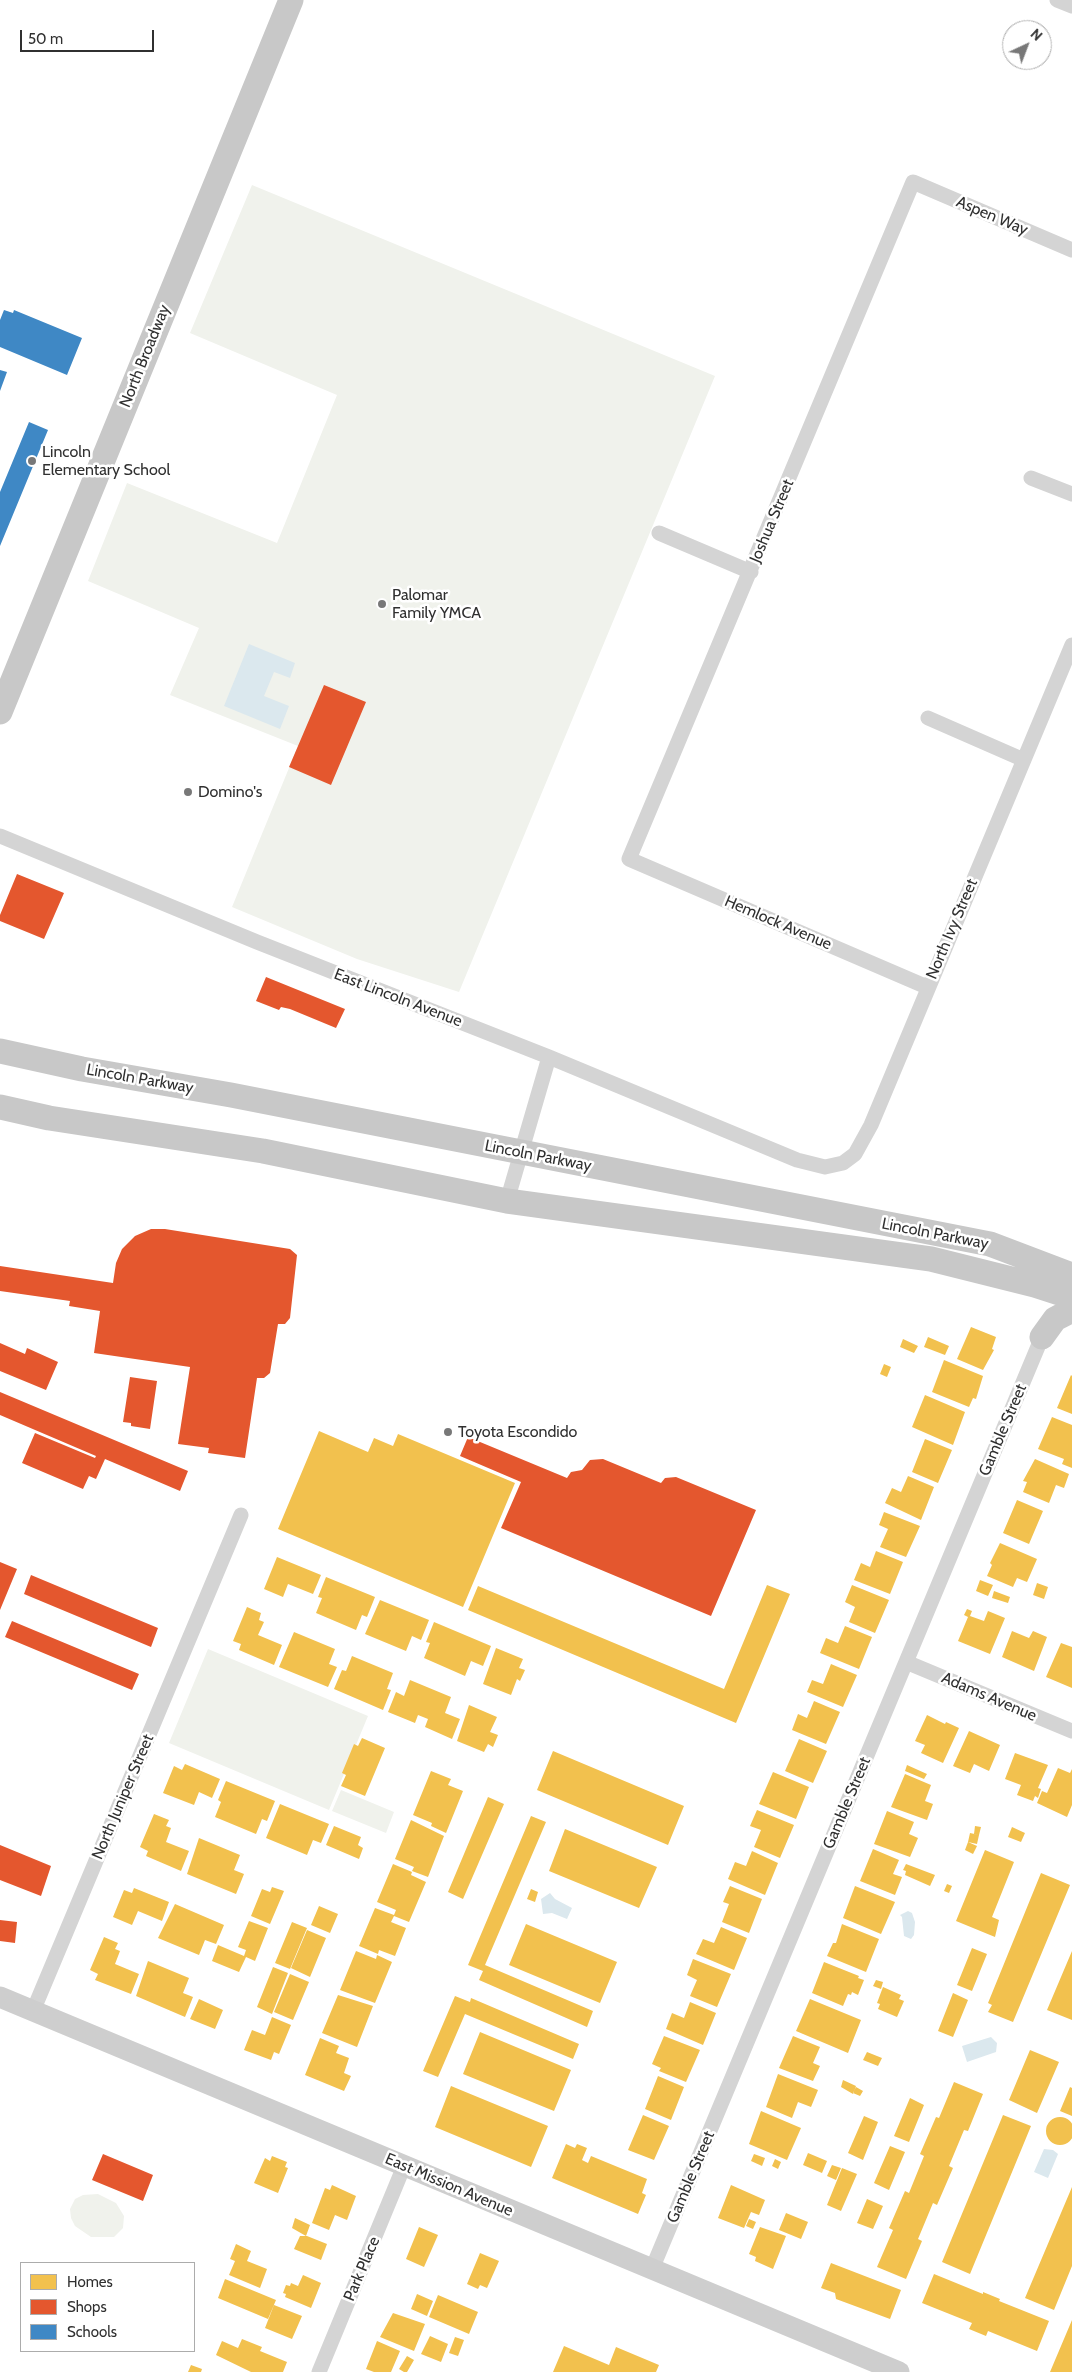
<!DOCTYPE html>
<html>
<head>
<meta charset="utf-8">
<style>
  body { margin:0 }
  #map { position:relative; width:1072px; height:2372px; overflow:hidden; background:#fff; font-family:Cabin,sans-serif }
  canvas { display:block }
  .legend { position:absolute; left:20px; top:2262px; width:175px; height:90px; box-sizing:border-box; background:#fff; border:1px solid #acacac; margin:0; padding:6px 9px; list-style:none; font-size:15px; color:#303030 }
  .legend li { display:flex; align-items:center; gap:10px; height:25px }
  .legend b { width:25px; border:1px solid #acacac }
  .north { position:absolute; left:1002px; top:20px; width:50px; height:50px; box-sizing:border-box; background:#fff; border:1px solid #acacac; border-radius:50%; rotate:43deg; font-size:14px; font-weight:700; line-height:20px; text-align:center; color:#303030 }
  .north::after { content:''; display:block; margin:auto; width:18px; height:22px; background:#787878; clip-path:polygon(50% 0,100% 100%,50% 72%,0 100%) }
  .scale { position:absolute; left:20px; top:30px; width:134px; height:22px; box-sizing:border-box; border:2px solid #303030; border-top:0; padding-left:6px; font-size:15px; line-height:18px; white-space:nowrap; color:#303030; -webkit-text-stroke:4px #fff; paint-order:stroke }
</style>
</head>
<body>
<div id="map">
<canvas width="1072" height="2372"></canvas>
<ul class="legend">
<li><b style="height:14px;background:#f2c14e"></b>Homes</li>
<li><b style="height:14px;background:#e4572e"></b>Shops</li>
<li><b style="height:14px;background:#3f88c5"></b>Schools</li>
</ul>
<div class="north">N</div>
<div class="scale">50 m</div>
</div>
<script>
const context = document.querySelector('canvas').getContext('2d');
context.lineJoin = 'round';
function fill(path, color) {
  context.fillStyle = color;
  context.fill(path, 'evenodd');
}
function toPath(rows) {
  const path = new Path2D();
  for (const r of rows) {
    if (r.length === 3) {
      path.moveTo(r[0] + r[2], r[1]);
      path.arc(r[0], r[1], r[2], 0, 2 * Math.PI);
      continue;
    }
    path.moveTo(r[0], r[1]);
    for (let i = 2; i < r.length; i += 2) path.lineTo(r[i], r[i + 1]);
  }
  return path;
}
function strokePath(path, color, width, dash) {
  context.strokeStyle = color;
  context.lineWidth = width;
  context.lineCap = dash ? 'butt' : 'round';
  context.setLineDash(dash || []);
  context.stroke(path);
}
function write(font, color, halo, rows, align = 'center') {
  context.font = font + ' Cabin,sans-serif';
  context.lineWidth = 5;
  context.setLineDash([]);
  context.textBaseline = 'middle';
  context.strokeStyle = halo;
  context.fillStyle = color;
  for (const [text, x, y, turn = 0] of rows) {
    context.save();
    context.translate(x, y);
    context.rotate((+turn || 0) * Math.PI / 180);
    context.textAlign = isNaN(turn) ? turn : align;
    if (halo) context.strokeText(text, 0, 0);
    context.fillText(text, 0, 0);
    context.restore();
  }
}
fill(toPath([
  [252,185,715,376,459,992,357,959,232,907,298,746,170,695,199,628,88,581,127,483,277,543,337,395,190,333],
  [208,1649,368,1716,329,1810,169,1743],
  [341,1790,394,1812,386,1833,332,1811],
  [98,2194,116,2203,124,2216,123,2228,114,2237,91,2237,75,2226,71,2218,70,2209,75,2199,83,2195]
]), '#f0f2ec');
fill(toPath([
  [249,644,295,663,290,678,274,672,264,696,289,706,280,729,224,706],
  [550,1893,555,1899,572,1908,567,1919,552,1913,543,1914,541,1899],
  [908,1911,912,1913,915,1922,914,1935,911,1939,904,1936,902,1917,900,1915],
  [991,2037,997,2043,996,2052,967,2062,962,2046],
  [1044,2149,1053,2150,1058,2154,1048,2178,1034,2172]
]), '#dbe8ee');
fill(toPath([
  [971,1327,996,1337,992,1349,994,1350,983,1370,957,1359],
  [928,1337,949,1346,945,1355,924,1347],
  [903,1339,918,1346,914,1353,900,1347],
  [944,1360,983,1376,976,1399,973,1398,969,1407,932,1392],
  [884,1364,891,1367,887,1377,880,1374],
  [1071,1375,1072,1376,1072,1414,1057,1408],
  [925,1395,965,1412,953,1445,912,1427],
  [1052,1417,1072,1425,1072,1468,1062,1464,1064,1459,1038,1449],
  [319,1431,368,1452,374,1438,393,1446,398,1434,515,1483,463,1607,278,1529],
  [925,1439,952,1450,938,1483,912,1472],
  [1035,1459,1069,1474,1064,1488,1056,1485,1049,1503,1023,1492,1027,1482,1023,1481],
  [908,1476,934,1487,921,1520,885,1503,892,1488,901,1492],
  [1017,1500,1043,1511,1029,1544,1003,1533],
  [884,1512,920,1526,906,1557,880,1547,888,1529,879,1525],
  [1000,1543,1037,1559,1027,1582,1017,1578,1013,1587,987,1576,992,1565,990,1563],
  [876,1551,903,1562,890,1594,854,1580,861,1563,870,1567],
  [277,1557,321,1575,313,1594,288,1584,283,1597,264,1589],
  [326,1577,375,1597,367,1617,362,1615,356,1630,316,1613,322,1598,318,1597],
  [980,1580,993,1585,988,1596,976,1591],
  [1037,1583,1048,1587,1044,1599,1033,1595],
  [767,1585,790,1594,736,1723,468,1610,478,1586,724,1689],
  [852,1585,889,1600,875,1633,849,1622,855,1607,845,1602],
  [994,1591,1010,1597,1008,1603,992,1598],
  [380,1600,429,1620,421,1640,412,1636,406,1651,365,1634],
  [247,1607,261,1613,259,1620,264,1622,258,1635,282,1645,274,1665,239,1650,241,1644,233,1641],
  [967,1609,972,1611,970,1616,984,1621,988,1611,1005,1618,990,1654,958,1641,968,1617,964,1615],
  [434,1622,491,1646,483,1666,471,1661,465,1676,424,1658,430,1643,426,1642],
  [845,1626,872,1637,859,1669,820,1653,826,1638,838,1643],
  [1012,1631,1029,1638,1033,1631,1047,1637,1034,1671,1002,1657],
  [294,1632,335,1649,329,1664,337,1667,328,1687,279,1667],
  [1061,1643,1072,1647,1072,1688,1046,1677],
  [496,1648,523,1659,519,1668,525,1670,520,1681,517,1679,511,1695,483,1684],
  [352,1656,393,1673,387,1689,391,1690,383,1710,334,1689,342,1670,346,1671],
  [831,1664,857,1675,843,1707,807,1692,812,1680,823,1684],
  [410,1680,451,1697,445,1713,460,1719,452,1739,425,1727,428,1719,418,1715,415,1723,388,1712,396,1692,404,1696],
  [814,1701,840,1712,826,1744,792,1730,798,1714,807,1718],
  [469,1705,497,1717,490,1732,498,1735,493,1747,488,1744,484,1752,457,1741],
  [927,1715,945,1724,946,1722,959,1728,943,1763,921,1753,925,1745,915,1741],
  [969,1731,1000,1745,989,1771,974,1764,970,1773,953,1766],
  [362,1738,385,1748,365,1796,341,1786,346,1775,342,1773,354,1744,358,1746],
  [799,1739,827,1751,813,1783,785,1771],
  [553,1751,684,1806,668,1845,537,1790],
  [1015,1753,1048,1765,1038,1788,1041,1789,1038,1798,1035,1796,1033,1801,1017,1795,1021,1785,1005,1779],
  [185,1764,220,1779,212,1798,199,1792,194,1805,163,1793,174,1766,182,1770],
  [907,1765,927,1774,924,1779,905,1771],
  [1058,1768,1070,1773,1072,1769,1072,1805,1067,1817,1037,1803,1042,1791,1047,1793],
  [431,1771,451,1779,448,1785,463,1791,446,1833,431,1826,432,1823,413,1815],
  [773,1772,809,1787,796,1819,759,1804],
  [905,1774,931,1785,925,1801,933,1804,927,1820,891,1807],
  [226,1781,275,1801,267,1821,262,1819,256,1834,215,1817,221,1802,218,1800],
  [488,1797,504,1804,463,1899,448,1892],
  [280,1804,329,1824,321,1843,313,1840,307,1855,266,1838],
  [757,1810,794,1825,780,1858,754,1847,761,1830,750,1826],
  [887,1811,914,1822,909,1834,918,1838,910,1857,874,1844],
  [154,1814,169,1820,166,1826,171,1828,166,1842,189,1851,181,1871,146,1856,148,1851,140,1847],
  [531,1816,546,1822,485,1965,593,2011,587,2027,479,1980,483,1971,468,1965],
  [411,1820,444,1836,428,1877,412,1871,414,1867,395,1859],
  [334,1826,361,1837,358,1845,363,1848,359,1859,326,1845],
  [975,1826,981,1827,979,1835,974,1834],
  [1012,1827,1025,1833,1021,1842,1008,1837],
  [565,1829,657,1867,639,1908,549,1871],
  [970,1833,979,1835,977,1844,968,1842],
  [199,1838,240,1855,234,1870,244,1874,236,1894,187,1874],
  [968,1842,977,1846,973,1854,965,1850],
  [873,1849,899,1860,893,1874,902,1877,895,1895,860,1881],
  [985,1850,1014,1862,992,1917,999,1920,995,1937,956,1921],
  [752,1851,778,1863,765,1895,728,1879,735,1862,746,1866],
  [393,1864,412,1872,411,1875,426,1882,409,1922,394,1916,391,1922,406,1928,395,1956,379,1950,378,1954,359,1946,375,1908,394,1915,396,1910,377,1902],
  [906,1864,935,1875,930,1886,905,1875,906,1871,903,1870],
  [1041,1873,1070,1885,1013,2022,988,2012,992,2005,988,2003],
  [947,1884,952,1886,949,1893,944,1891],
  [730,1886,762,1899,749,1933,722,1922,729,1904,723,1902],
  [855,1886,895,1902,881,1934,843,1918],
  [272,1887,284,1891,270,1924,251,1916,262,1889,270,1892],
  [134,1888,169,1902,162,1921,138,1911,132,1925,113,1917,124,1890,132,1893],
  [531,1889,538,1892,535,1902,527,1899],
  [175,1904,224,1925,216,1944,205,1940,199,1955,158,1938],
  [319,1906,338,1914,330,1933,311,1925],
  [249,1921,268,1928,255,1961,246,1957,239,1972,212,1961,218,1945,244,1956,246,1950,238,1947],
  [292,1922,307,1928,290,1969,275,1963],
  [526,1924,617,1962,600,2003,509,1965],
  [842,1924,879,1939,866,1972,827,1956,833,1943,836,1943],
  [721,1927,747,1938,734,1970,696,1954,703,1939,714,1943],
  [307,1930,326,1938,310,1977,291,1968],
  [104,1937,118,1943,115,1949,120,1951,115,1964,139,1974,131,1994,95,1980,98,1974,90,1970],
  [972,1948,987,1954,972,1991,957,1985],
  [356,1951,376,1959,377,1955,392,1962,375,2003,340,1990],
  [1072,1951,1072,2020,1047,2010],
  [693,1959,731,1974,717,2007,690,1996,697,1980,687,1975],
  [148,1961,189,1978,183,1993,193,1997,185,2017,136,1996],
  [824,1962,859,1976,858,1978,864,1980,858,1995,852,1992,851,1995,848,1994,843,2006,812,1993],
  [273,1967,288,1973,272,2014,257,2007],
  [290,1974,309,1982,293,2020,274,2012],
  [876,1980,883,1982,881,1989,873,1986],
  [883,1987,901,1995,899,1999,904,2001,897,2017,878,2009,880,2004,877,2003],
  [953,1993,968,2000,953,2037,938,2031],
  [338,1995,373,2006,357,2047,322,2033],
  [455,1996,470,2002,471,1998,579,2044,573,2059,465,2014,438,2077,423,2071],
  [199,1999,223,2010,215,2029,190,2019],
  [810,1999,861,2020,848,2053,796,2031],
  [690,2002,716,2013,703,2045,666,2029,672,2013,684,2018],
  [272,2017,291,2025,279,2054,274,2052,271,2060,244,2050,252,2030,265,2035],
  [480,2032,571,2070,554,2111,463,2074],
  [664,2036,700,2050,686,2082,659,2071,661,2068,652,2064],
  [793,2036,820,2047,813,2063,820,2066,813,2081,779,2068],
  [320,2038,339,2046,336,2053,349,2058,344,2073,351,2076,344,2091,305,2075],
  [1030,2050,1059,2062,1037,2113,1009,2100],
  [867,2052,882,2058,878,2066,863,2060],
  [778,2074,818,2090,811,2107,798,2102,792,2118,766,2107],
  [658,2076,684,2087,671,2120,645,2109],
  [843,2080,856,2086,853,2094,841,2087],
  [954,2082,983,2094,968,2131,964,2130,949,2166,953,2168,937,2205,933,2203,918,2239,922,2241,906,2279,877,2267,893,2230,889,2228,905,2191,909,2193,924,2156,920,2154,936,2117,939,2118],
  [451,2086,548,2126,531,2167,435,2127],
  [856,2087,863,2091,860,2096,853,2093],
  [1070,2087,1072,2088,1072,2116,1060,2111],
  [910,2098,924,2105,909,2142,894,2136],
  [761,2111,801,2128,787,2160,749,2144],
  [643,2115,669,2126,654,2160,628,2150],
  [1003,2115,1031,2126,970,2274,942,2262],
  [864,2116,878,2122,863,2160,848,2153],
  [1060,2131,14],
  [566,2144,575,2148,577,2144,587,2148,582,2160,588,2163,591,2156,647,2179,642,2193,646,2195,638,2214,552,2178],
  [890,2146,905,2152,889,2190,874,2183],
  [808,2153,827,2161,822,2173,803,2165],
  [754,2154,765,2158,762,2166,751,2161],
  [272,2156,287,2162,285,2167,288,2168,278,2193,254,2183,265,2158,270,2161],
  [775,2159,781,2162,778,2169,772,2166],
  [832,2165,841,2168,836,2180,827,2176],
  [842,2168,857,2174,841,2211,827,2205],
  [332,2185,356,2196,347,2220,335,2215,329,2230,312,2223,325,2188,330,2190],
  [731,2185,765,2200,759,2215,751,2212,744,2228,718,2218],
  [1072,2187,1072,2266,1054,2310,1025,2298],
  [867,2199,883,2206,873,2229,857,2223],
  [786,2213,808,2222,801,2239,779,2230],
  [295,2218,310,2225,306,2236,292,2228],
  [749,2219,756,2222,753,2229,746,2226],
  [419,2227,438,2235,424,2267,406,2259],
  [760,2227,786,2236,773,2269,755,2261,756,2257,749,2254],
  [300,2236,307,2236,327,2244,321,2260,294,2249],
  [236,2244,251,2251,247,2261,267,2269,260,2288,229,2275,235,2261,230,2259],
  [480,2253,499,2261,487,2288,480,2285,478,2289,467,2284],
  [831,2263,901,2290,890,2319,836,2299,835,2293,821,2288],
  [934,2274,983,2294,983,2292,1000,2299,999,2301,1049,2321,1037,2351,988,2331,986,2336,969,2329,972,2323,922,2303],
  [303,2275,321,2283,311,2308,285,2297,286,2294,283,2293,286,2285,290,2286,291,2283,298,2286],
  [225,2279,276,2300,268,2319,218,2298],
  [417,2294,433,2301,427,2316,411,2309],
  [438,2295,478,2312,469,2334,429,2317],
  [274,2305,302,2316,292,2339,265,2328],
  [393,2313,425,2324,414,2351,380,2337],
  [1072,2320,1072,2372,1050,2372],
  [430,2336,448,2344,441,2362,421,2354],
  [455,2337,464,2340,458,2356,449,2353],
  [242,2339,262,2347,260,2351,287,2362,283,2372,251,2372,216,2355,222,2341,238,2348],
  [377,2341,400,2351,391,2372,374,2372,366,2369],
  [564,2346,609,2365,616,2347,659,2365,656,2372,553,2372],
  [407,2356,414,2360,407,2372,404,2372,399,2369],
  [191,2365,202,2369,201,2372,188,2372]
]), '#f2c14e');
fill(toPath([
  [324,685,366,702,331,785,289,767],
  [17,874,64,893,44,939,0,921,0,915],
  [266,977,345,1009,336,1028,290,1009,281,1007,279,1010,256,1001],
  [151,1229,165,1229,290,1249,297,1255,290,1318,285,1324,278,1324,270,1373,264,1378,257,1378,245,1458,208,1453,209,1448,178,1444,190,1367,94,1353,100,1311,69,1306,70,1301,0,1291,0,1266,113,1283,116,1263,122,1249,135,1236],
  [0,1343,25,1354,27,1348,58,1362,46,1390,0,1371],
  [130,1377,157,1381,150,1429,131,1426,131,1423,123,1422],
  [0,1392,188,1471,180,1491,105,1459,96,1479,89,1476,83,1489,22,1463,35,1433,95,1458,96,1456,0,1415],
  [468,1437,567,1478,571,1472,582,1470,590,1460,603,1459,661,1483,665,1478,676,1477,756,1510,711,1616,501,1528,521,1482,460,1456],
  [0,1562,17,1569,0,1610],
  [31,1575,158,1628,151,1647,24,1594],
  [12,1621,139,1674,132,1690,5,1637],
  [0,1845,51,1866,41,1896,0,1880],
  [0,1920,17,1922,15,1943,0,1941],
  [103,2154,153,2175,143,2201,92,2180]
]), '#e4572e');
fill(toPath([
  [4,310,13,313,14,310,82,338,67,375,0,347,0,320],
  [0,370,7,372,0,391],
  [29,422,48,430,0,546,0,492]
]), '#3f88c5');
strokePath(toPath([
  [1057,0,1072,6],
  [1031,478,1072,494],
  [659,533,751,572],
  [928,718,1024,760],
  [0,836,257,942,549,1057,797,1160,825,1167,843,1163,855,1154,871,1125,1072,645],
  [927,987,629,859,913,182,1072,250],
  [507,1201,549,1057],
  [906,1662,1072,1731],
  [33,2011,241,1515],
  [652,2269,1042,1337],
  [319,2372,404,2166]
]), '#d4d4d4', 15);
strokePath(toPath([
  [0,1997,899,2372]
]), '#cecece', 21);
strokePath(toPath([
  [0,712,291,0],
  [0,1051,82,1069,231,1095,990,1244,1072,1275],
  [0,1107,49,1118,263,1151,507,1201,931,1259,1035,1285,1072,1297],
  [1042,1337,1055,1319,1072,1310]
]), '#c8c8c8', 25);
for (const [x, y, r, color] of [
  [32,461,5,"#787878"],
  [382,604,5,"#787878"],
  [188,792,5,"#787878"],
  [448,1432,5,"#787878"]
]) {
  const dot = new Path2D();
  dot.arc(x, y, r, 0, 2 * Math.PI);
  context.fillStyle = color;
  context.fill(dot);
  strokePath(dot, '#fff', 2);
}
write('16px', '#303030', '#fff', [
  ["Aspen Way",992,216,23],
  ["North Broadway",145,356,-68],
  ["Joshua Street",772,521,-67],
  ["Hemlock Avenue",778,923,23],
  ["North Ivy Street",952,929,-67],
  ["East Lincoln Avenue",398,998,21],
  ["Lincoln Parkway",140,1079,10],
  ["Lincoln Parkway",538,1156,11],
  ["Lincoln Parkway",935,1234,11],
  ["Gamble Street",1003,1430,-67],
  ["Adams Avenue",989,1697,23],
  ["North Juniper Street",123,1797,-67],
  ["Gamble Street",847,1803,-67],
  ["Gamble Street",691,2177,-67],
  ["East Mission Avenue",449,2185,23],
  ["Park Place",362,2269,-67]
]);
write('16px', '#303030', '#fff', [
  ["Lincoln",42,452],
  ["Elementary School",42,470],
  ["Palomar",392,595],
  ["Family YMCA",392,613],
  ["Domino's",198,792],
  ["Toyota Escondido",458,1432]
], 'left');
</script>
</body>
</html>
